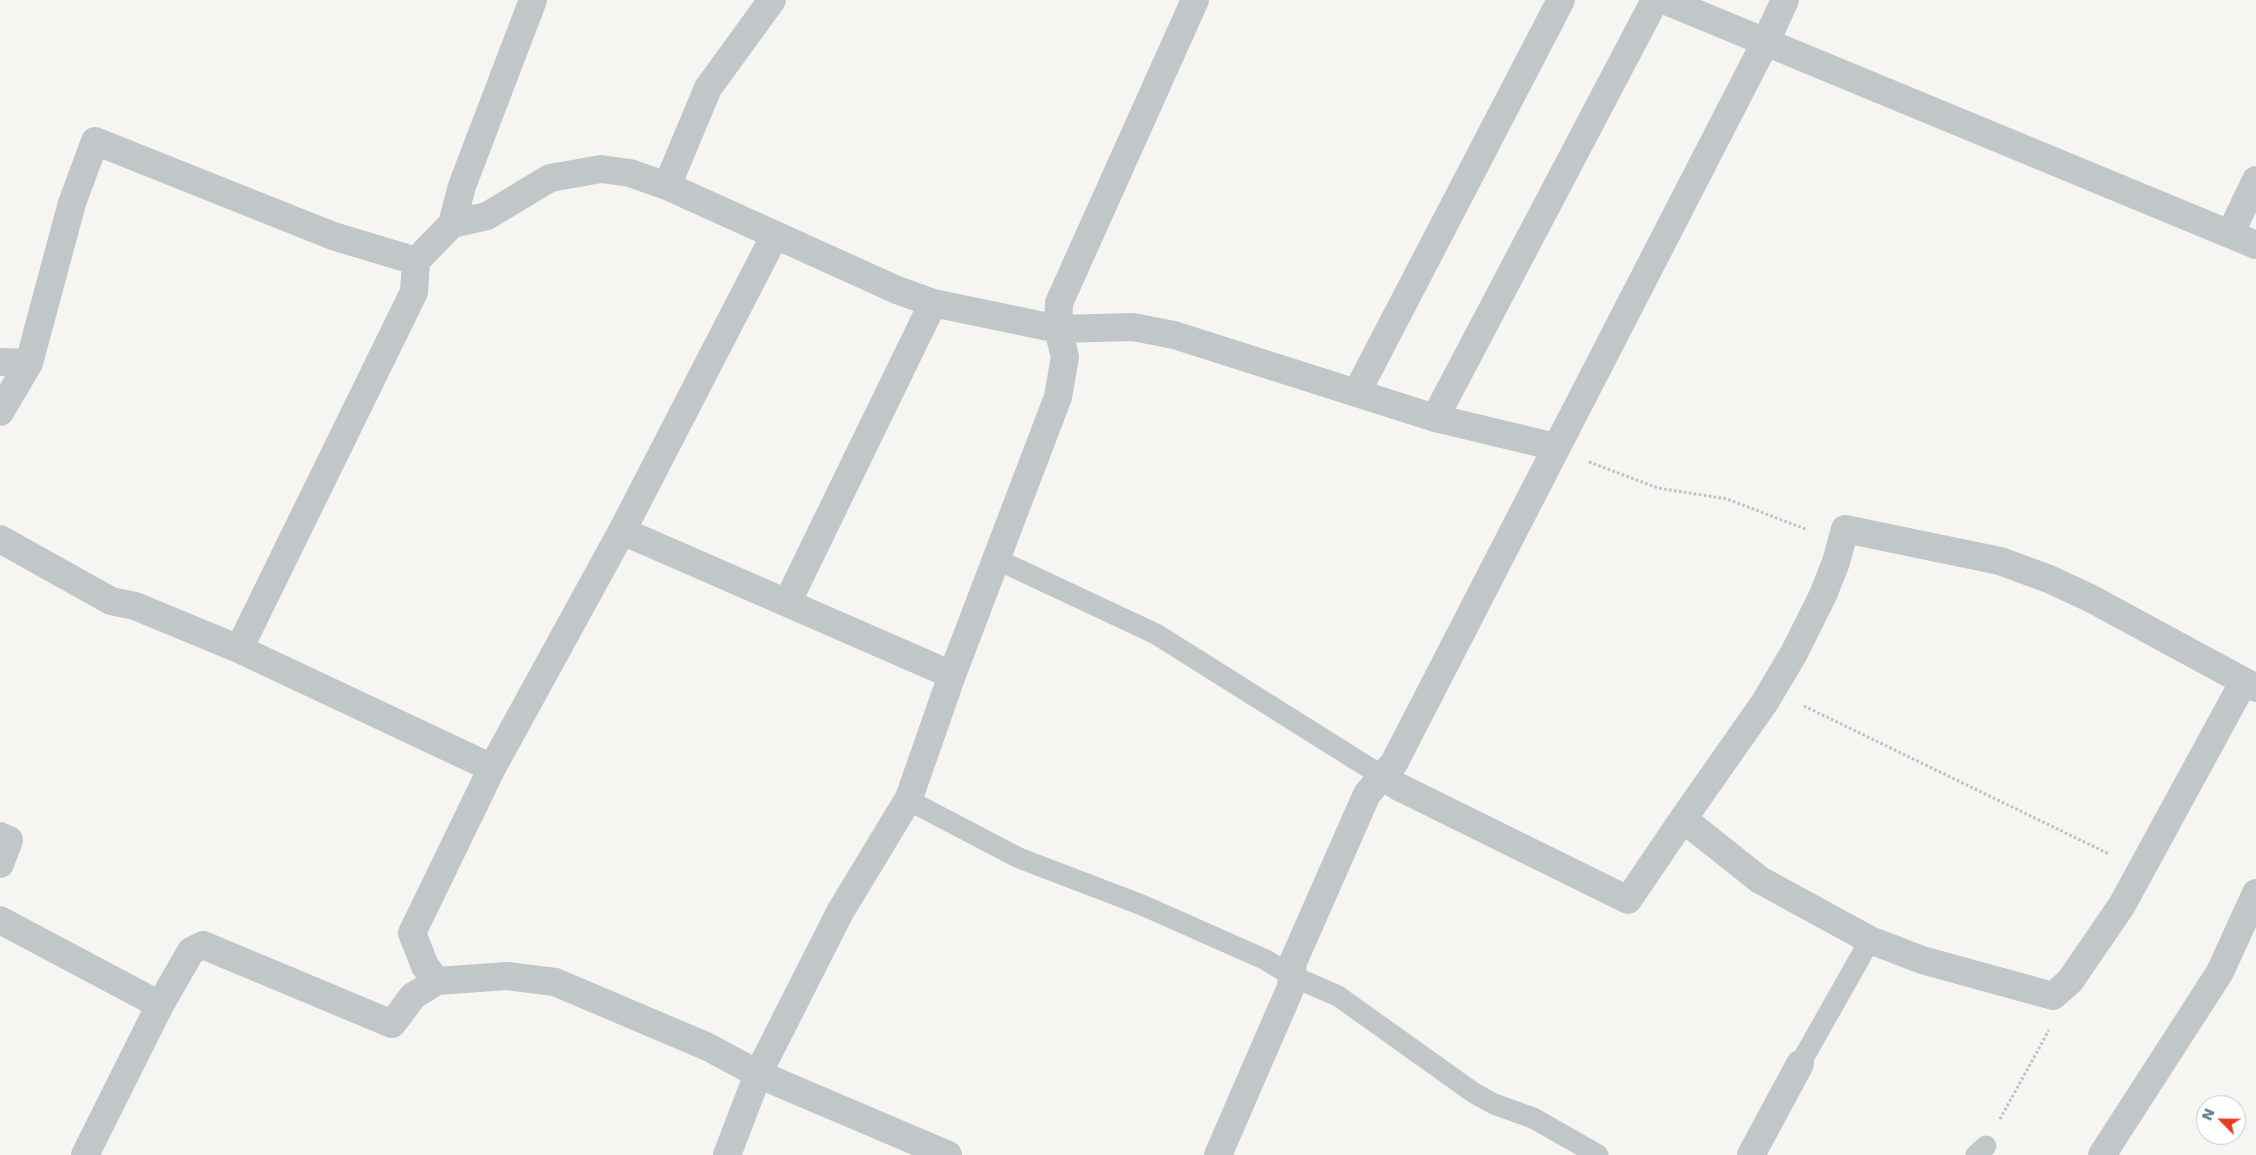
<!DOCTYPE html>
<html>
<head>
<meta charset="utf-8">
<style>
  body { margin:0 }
  #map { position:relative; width:2256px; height:1155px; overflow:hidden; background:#f6f5f2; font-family:"DejaVu Sans",sans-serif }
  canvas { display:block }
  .north { position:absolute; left:2196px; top:1095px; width:50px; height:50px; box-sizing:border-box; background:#fff; border:1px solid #c1c9cd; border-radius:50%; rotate:293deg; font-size:14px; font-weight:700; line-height:20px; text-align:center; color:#647883 }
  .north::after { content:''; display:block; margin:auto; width:18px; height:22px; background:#e53d22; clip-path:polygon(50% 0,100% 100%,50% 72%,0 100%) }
</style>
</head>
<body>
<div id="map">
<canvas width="2256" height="1155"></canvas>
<div class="north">N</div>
</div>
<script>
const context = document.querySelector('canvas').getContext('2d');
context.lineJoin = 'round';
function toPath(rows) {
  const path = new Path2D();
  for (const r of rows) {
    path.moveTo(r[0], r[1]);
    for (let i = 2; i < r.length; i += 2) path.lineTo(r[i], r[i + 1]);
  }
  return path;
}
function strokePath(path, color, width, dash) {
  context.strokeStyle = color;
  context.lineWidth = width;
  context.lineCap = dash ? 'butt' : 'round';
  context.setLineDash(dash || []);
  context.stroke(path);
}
strokePath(toPath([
  [1589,462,1658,488,1727,499,1808,530],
  [1804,706,2109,854],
  [2000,1119,2049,1030]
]), '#bdbfc1', 3, [2.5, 2.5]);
strokePath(toPath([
  [996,559,1156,634,1382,776],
  [908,800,1019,858,1142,905,1266,960,1292,976,1338,996,1474,1093,1494,1104,1533,1118,1598,1155],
  [1800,1064,1870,940],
  [1976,1155,1986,1146]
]), '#c1c6c8', 21);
strokePath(toPath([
  [1664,0,2256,245],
  [667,186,708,88,772,0],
  [452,224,462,186,533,0],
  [2230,234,2256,180],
  [416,261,452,224,487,216,550,178,601,169,630,173,667,186,897,290,933,303,1058,329,1133,327,1174,335,1435,418,1556,447],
  [0,362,29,363],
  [1357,392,1561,0],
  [0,412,29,363,72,203,95,141,333,236,416,261,414,292,239,649,135,606,111,601,0,539],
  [1435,418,1655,0],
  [622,531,952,675],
  [787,603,933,303],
  [239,649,492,768],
  [1382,776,1399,787,1628,900,1683,819,1760,880,1870,940,1922,960,2053,996,2070,981,2122,905,2243,683],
  [1683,819,1765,702,1794,653,1823,595,1836,562,1845,529,2000,561,2049,579,2090,598,2256,688],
  [0,836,9,840,0,864],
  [0,920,160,1005],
  [437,981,425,966,412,933,492,768,622,531,775,235],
  [85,1155,160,1005,191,951,203,945,392,1024,413,996,437,981,507,976,555,982,708,1047,758,1074,948,1155],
  [727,1155,758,1074,840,912,909,798,952,675,1058,397,1065,357,1058,329,1059,303,1195,0],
  [1218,1155,1291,987,1293,962,1367,794,1394,763,1766,41,1785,0],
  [1751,1155,1800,1064],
  [2102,1155,2220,972,2256,893]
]), '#c1c6c8', 28);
</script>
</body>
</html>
